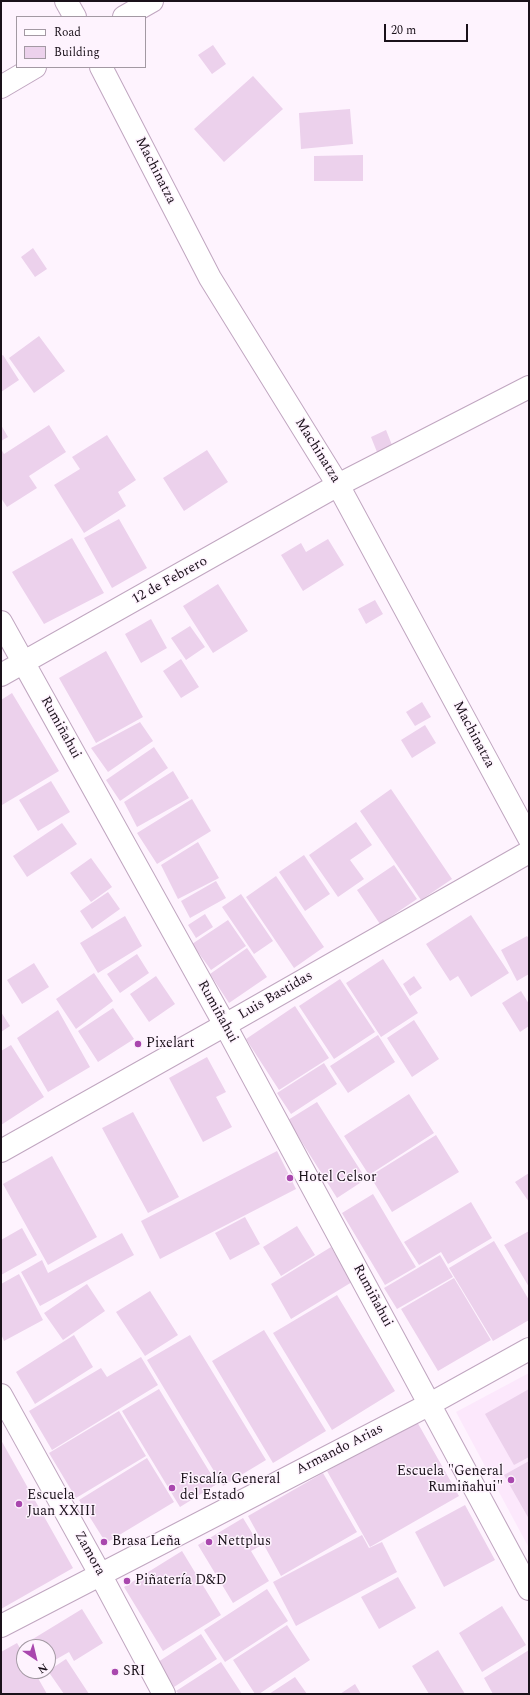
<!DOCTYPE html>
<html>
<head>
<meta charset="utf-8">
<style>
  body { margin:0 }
  #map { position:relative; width:530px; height:1695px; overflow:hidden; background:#fef3fe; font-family:Spectral,serif }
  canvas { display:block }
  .frame { position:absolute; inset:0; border:2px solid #1a111a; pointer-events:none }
  .legend { position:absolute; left:16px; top:16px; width:130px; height:52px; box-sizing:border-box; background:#fef3fe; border:1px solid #a399a3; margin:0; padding:5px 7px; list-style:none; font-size:12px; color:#1a111a }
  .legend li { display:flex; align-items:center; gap:8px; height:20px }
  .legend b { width:20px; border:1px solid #a399a3 }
  .north { position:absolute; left:16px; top:1639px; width:40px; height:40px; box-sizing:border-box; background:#fef3fe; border:1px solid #a399a3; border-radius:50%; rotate:145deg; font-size:11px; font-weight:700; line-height:16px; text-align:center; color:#1a111a }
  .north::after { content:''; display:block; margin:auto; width:14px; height:18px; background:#a947ae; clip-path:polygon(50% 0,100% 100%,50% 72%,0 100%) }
  .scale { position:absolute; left:384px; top:24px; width:84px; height:18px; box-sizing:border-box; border:2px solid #1a111a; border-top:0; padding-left:5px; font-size:12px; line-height:14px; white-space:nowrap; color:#1a111a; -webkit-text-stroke:3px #fef3fe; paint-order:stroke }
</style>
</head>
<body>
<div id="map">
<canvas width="530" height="1695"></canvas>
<div class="frame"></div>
<ul class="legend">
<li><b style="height:5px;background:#fff"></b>Road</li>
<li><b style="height:11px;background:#ecd1ec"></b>Building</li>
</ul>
<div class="north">N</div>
<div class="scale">20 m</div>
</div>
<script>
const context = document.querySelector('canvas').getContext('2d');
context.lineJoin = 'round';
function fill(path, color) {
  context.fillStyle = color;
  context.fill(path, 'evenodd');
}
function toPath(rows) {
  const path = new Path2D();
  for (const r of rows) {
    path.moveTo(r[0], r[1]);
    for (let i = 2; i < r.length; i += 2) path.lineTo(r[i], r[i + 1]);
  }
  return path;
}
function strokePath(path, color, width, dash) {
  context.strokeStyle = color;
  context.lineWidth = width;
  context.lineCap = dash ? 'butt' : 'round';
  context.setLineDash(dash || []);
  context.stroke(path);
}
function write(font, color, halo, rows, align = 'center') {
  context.font = font + ' Spectral,serif';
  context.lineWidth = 3;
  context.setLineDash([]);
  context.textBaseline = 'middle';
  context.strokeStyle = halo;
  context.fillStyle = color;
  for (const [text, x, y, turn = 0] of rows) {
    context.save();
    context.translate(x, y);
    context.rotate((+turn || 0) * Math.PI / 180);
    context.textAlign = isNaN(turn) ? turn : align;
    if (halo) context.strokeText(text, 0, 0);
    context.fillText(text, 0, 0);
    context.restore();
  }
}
fill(toPath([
  [529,1373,529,1548,456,1412]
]), '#fce8fc');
fill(toPath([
  [213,45,226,64,212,74,198,55],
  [253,76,283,109,224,162,194,129],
  [350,109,353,144,301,149,299,113],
  [363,155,363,181,314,181,314,156],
  [33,248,47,269,35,277,21,257],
  [39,336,65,371,34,393,9,358],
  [3,355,19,380,1,392,1,356],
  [1,425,8,437,1,441],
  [49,425,66,452,29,476,37,488,7,507,1,498,1,449,4,454],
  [386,430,394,450,379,457,371,437],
  [107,435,136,480,118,492,126,506,84,533,54,485,80,469,72,457],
  [207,450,228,482,184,511,163,478],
  [119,519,147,568,112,588,84,538],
  [72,538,104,593,44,624,12,572],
  [328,539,344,565,303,591,281,555,301,543,306,552],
  [218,584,248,631,213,653,183,606],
  [375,600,383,614,366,624,358,609],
  [151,619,167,648,141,663,125,634],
  [190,626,205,647,186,660,171,638],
  [106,651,143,717,96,743,59,678],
  [181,659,199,687,181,698,163,671],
  [12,693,59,771,2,805,1,700],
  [422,702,431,717,415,726,406,712],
  [140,722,153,741,108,772,91,748],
  [425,725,436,743,412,758,401,740],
  [154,747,168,768,120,801,106,780],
  [173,771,189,798,137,827,124,802],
  [51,781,70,812,38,831,19,800],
  [391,789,452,879,421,900,360,811],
  [192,799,211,831,157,864,137,833],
  [356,822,372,845,350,860,364,879,338,897,309,855],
  [62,823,77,844,27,877,13,856],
  [198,842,219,878,178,899,161,865],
  [304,855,330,894,305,911,279,872],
  [91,858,112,887,91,902,70,873],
  [394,865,417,899,380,924,357,890],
  [276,876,324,947,294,968,246,897],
  [216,881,226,898,190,918,181,901],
  [108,892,120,909,92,929,80,911],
  [241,894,273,941,254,954,222,907],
  [205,914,213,927,196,938,188,925],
  [471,915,509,973,471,997,458,976,450,981,426,944],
  [125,916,142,946,98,973,80,943],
  [228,920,246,946,211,970,192,944],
  [527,936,529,939,529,974,517,981,501,950],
  [247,948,267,977,229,1003,210,974],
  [137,954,149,973,120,993,107,974],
  [383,959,418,1013,381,1037,346,983],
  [34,963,49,987,22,1004,7,980],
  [94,973,113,1001,76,1029,56,999],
  [156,976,175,1004,149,1022,130,994],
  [414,976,422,988,410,996,403,984],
  [340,979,375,1032,334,1059,299,1006],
  [521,991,529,1004,529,1026,520,1032,502,1003],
  [295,1006,329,1058,279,1090,246,1039],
  [113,1008,134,1039,98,1062,78,1031],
  [58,1010,90,1067,48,1092,17,1038],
  [1,1012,10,1026,1,1032],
  [414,1020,439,1059,412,1077,387,1038],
  [378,1035,395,1062,348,1093,330,1066],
  [11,1045,44,1097,1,1125,1,1051],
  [207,1057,226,1092,216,1097,232,1127,203,1142,169,1078],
  [324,1063,337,1084,291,1114,277,1093],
  [409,1094,434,1133,369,1175,344,1136],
  [317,1102,366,1179,337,1198,288,1120],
  [133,1112,179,1197,148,1213,102,1128],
  [436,1135,459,1172,392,1212,370,1176],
  [277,1151,296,1189,160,1259,141,1221],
  [52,1156,97,1237,48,1265,3,1184],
  [529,1173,529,1202,515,1182],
  [373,1194,416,1267,385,1285,342,1213],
  [471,1202,492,1238,448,1264,441,1252,419,1265,404,1242],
  [245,1217,260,1244,230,1260,215,1233],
  [297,1226,315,1255,281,1276,263,1247],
  [22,1228,37,1255,1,1275,1,1240],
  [529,1231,529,1287,504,1245],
  [122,1233,134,1255,40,1306,21,1272,42,1260,48,1273],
  [494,1241,529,1300,529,1320,493,1341,449,1268],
  [331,1247,352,1282,291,1319,271,1284],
  [440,1255,453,1277,397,1309,384,1288],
  [19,1274,43,1320,4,1341,1,1334,1,1284],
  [454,1278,491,1340,438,1371,401,1309],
  [87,1284,105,1311,63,1340,44,1313],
  [150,1291,178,1335,145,1356,116,1312],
  [337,1295,395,1391,332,1430,273,1333],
  [264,1330,326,1431,273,1463,212,1361],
  [74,1335,93,1367,35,1404,16,1372],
  [190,1335,266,1460,223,1486,147,1360],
  [141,1357,158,1385,52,1450,29,1411,101,1368,107,1377],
  [159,1389,217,1484,180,1507,122,1411],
  [529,1389,529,1457,514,1465,485,1414],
  [119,1411,146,1456,76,1498,49,1453],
  [416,1420,459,1496,370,1547,327,1471],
  [1,1440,73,1568,1,1609],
  [147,1458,174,1502,106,1543,79,1500],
  [529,1461,529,1519,504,1475],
  [323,1473,357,1532,281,1576,248,1516],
  [465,1505,495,1560,444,1587,415,1532],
  [243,1518,260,1546,251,1551,269,1581,233,1603,198,1545],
  [362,1535,369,1548,382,1542,397,1572,296,1626,273,1582],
  [182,1551,221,1615,163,1651,124,1587],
  [398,1577,416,1608,379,1629,361,1597],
  [267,1589,288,1621,225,1662,204,1630],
  [502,1606,526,1645,482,1672,459,1633],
  [82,1609,103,1643,74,1661,69,1652,48,1664,48,1647,24,1647,23,1645],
  [287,1625,310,1660,259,1694,255,1694,233,1660],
  [201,1634,217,1659,174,1687,158,1662],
  [17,1643,24,1655,24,1671,34,1671,47,1694,1,1694,1,1652],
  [438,1650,465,1694,429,1694,412,1666],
  [529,1650,529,1694,493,1694,484,1678],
  [66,1659,89,1694,64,1694,48,1671],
  [221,1662,242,1694,179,1694,176,1691],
  [295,1677,307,1694,269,1694],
  [355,1684,361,1694,340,1694]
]), '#ecd1ec');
const street = toPath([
  [66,1,75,17],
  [124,17,152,1],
  [101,67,210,278,338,485,529,838],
  [1,87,35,67],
  [1,622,225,1025,529,1589],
  [1,675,338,485,529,387],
  [1,1151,225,1025,529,852],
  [1,1395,100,1574,164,1694],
  [1,1626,430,1404,529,1349]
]);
strokePath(street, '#c0a6c0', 24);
strokePath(street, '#fff', 22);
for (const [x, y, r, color] of [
  [138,1044,4,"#a947ae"],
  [290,1178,4,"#a947ae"],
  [511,1480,4,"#a947ae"],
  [172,1488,4,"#a947ae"],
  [19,1504,4,"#a947ae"],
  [104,1542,4,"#a947ae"],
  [209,1542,4,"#a947ae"],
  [127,1581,4,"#a947ae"],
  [115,1672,4,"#a947ae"]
]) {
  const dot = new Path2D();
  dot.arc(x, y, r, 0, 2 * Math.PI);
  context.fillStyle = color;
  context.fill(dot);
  strokePath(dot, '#fef3fe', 1.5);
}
write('14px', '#1a111a', '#fef3fe', [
  ["Machinatza",155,171,63],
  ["Machinatza",317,451,58],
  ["12 de Febrero",170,581,-29],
  ["Rumiñahui",60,728,61],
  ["Machinatza",473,735,62],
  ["Luis Bastidas",276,996,-30],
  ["Rumiñahui",217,1012,61],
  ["Rumiñahui",372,1296,62],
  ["Armando Arias",340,1450,-27],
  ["Zamora",89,1554,61]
]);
write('14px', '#1a111a', '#fef3fe', [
  ["Pixelart",146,1044],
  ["Hotel Celsor",298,1178],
  ["Escuela \"General",503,1472,"right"],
  ["Rumiñahui\"",503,1488,"right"],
  ["Fiscalía General",180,1480],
  ["del Estado",180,1496],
  ["Escuela",27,1496],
  ["Juan XXIII",27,1512],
  ["Brasa Leña",112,1542],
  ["Nettplus",217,1542],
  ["Piñatería D&D",135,1581],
  ["SRI",123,1672]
], 'left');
</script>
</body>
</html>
